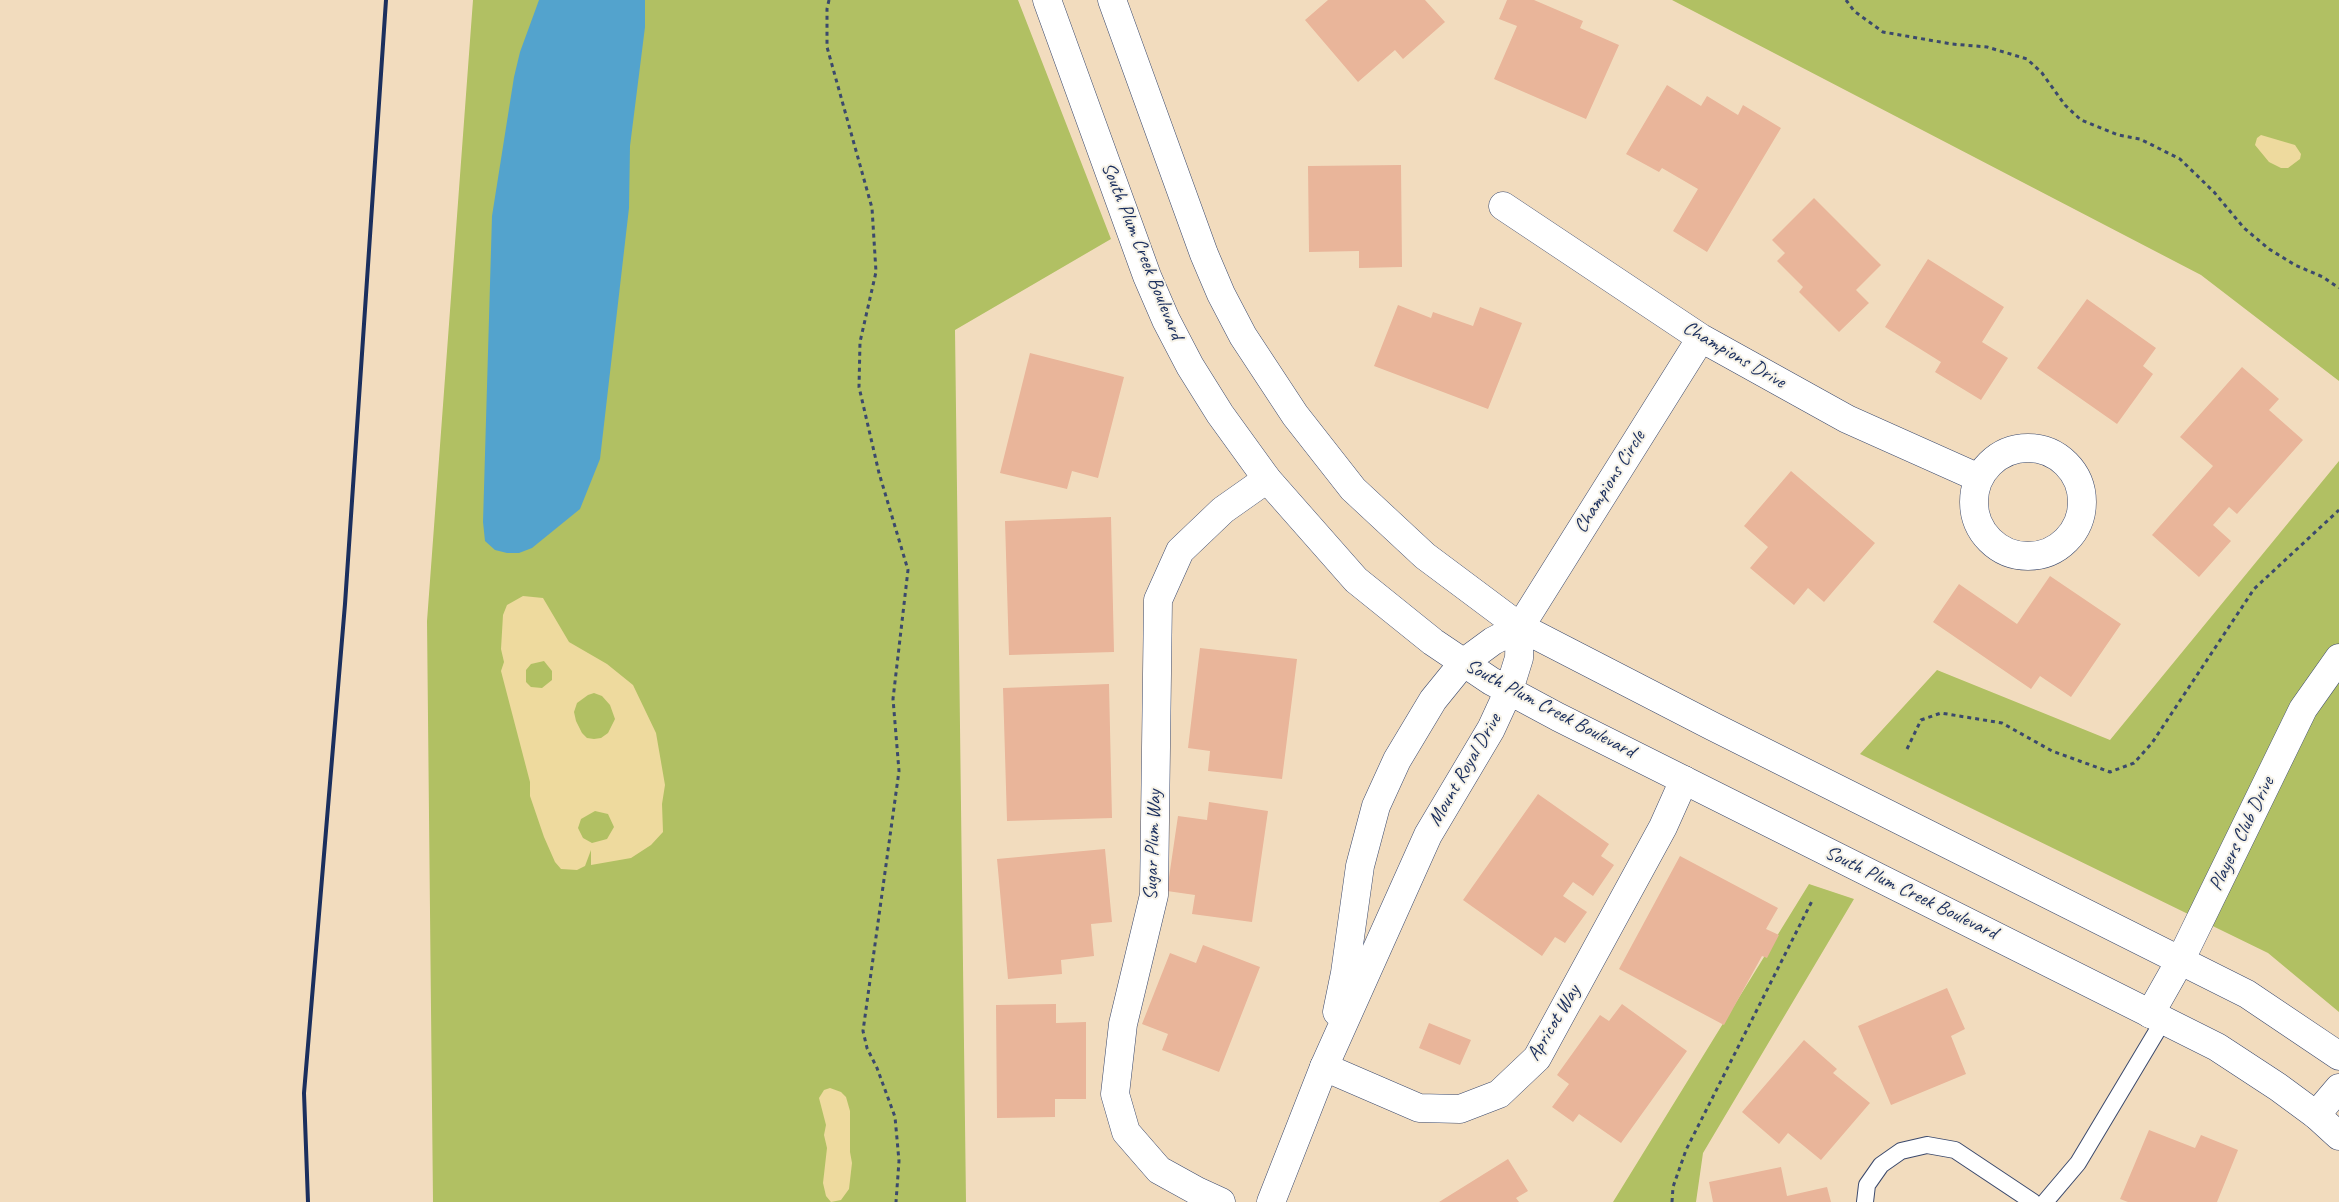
<!DOCTYPE html>
<html>
<head>
<meta charset="utf-8">
<style>
  body { margin:0 }
  canvas { display:block; background:#f2dcbe }
</style>
</head>
<body>
<canvas width="2339" height="1202"></canvas>
<script>
const context = document.querySelector('canvas').getContext('2d');
context.lineJoin = 'round';
function fill(path, color) {
  context.fillStyle = color;
  context.fill(path, 'evenodd');
}
function toPath(rows) {
  const path = new Path2D();
  for (const r of rows) {
    if (r.length === 3) {
      path.moveTo(r[0] + r[2], r[1]);
      path.arc(r[0], r[1], r[2], 0, 2 * Math.PI);
      continue;
    }
    path.moveTo(r[0], r[1]);
    for (let i = 2; i < r.length; i += 2) path.lineTo(r[i], r[i + 1]);
  }
  return path;
}
function strokePath(path, color, width, dash) {
  context.strokeStyle = color;
  context.lineWidth = width;
  context.lineCap = dash ? 'butt' : 'round';
  context.setLineDash(dash || []);
  context.stroke(path);
}
function write(font, color, halo, rows, align = 'center') {
  context.font = font + ' Caveat,sans-serif';
  context.lineWidth = 4;
  context.setLineDash([]);
  context.textBaseline = 'middle';
  context.strokeStyle = halo;
  context.fillStyle = color;
  for (const [text, x, y, turn = 0] of rows) {
    context.save();
    context.translate(x, y);
    context.rotate((+turn || 0) * Math.PI / 180);
    context.textAlign = isNaN(turn) ? turn : align;
    if (halo) context.strokeText(text, 0, 0);
    context.fillText(text, 0, 0);
    context.restore();
  }
}
fill(toPath([
  [473,0,1018,0,1111,239,955,330,966,1202,433,1202,427,621],
  [1672,0,2339,0,2339,381,2201,275],
  [2339,461,2339,1012,2268,953,1860,754,1937,670,2110,740],
  [1809,884,1854,899,1703,1153,1696,1202,1613,1202]
]), '#b1c063');
fill(toPath([
  [2261,135,2295,145,2301,154,2300,159,2288,168,2281,168,2269,162,2255,145,2257,138],
  [523,596,543,598,569,642,607,664,633,685,656,733,665,785,662,804,663,832,651,845,631,858,591,865,591,850,585,866,577,870,561,869,555,862,544,837,530,796,530,782,501,671,504,662,501,649,503,615,507,605],
  [544,661,552,671,552,680,542,688,531,687,526,682,526,670,531,664],
  [594,693,602,696,610,705,615,719,608,733,601,738,594,739,587,738,582,733,576,721,574,712,577,703,588,695],
  [595,811,608,814,614,827,607,839,592,843,583,838,578,828,581,819],
  [830,1088,841,1092,846,1097,850,1111,850,1152,852,1163,849,1189,841,1200,831,1202,826,1196,823,1183,827,1148,824,1135,826,1125,819,1098,824,1090]
]), '#eeda9e');
fill(toPath([
  [539,0,645,0,645,27,630,146,629,208,600,459,580,509,532,548,519,553,507,553,495,550,485,541,483,522,492,216,514,77,520,52]
]), '#53a3cd');
fill(toPath([
  [1328,0,1425,0,1445,22,1403,59,1395,50,1358,82,1305,20],
  [1507,0,1534,0,1583,21,1580,28,1619,45,1586,119,1494,79,1517,26,1499,19],
  [1667,85,1701,106,1707,96,1738,115,1743,105,1781,128,1707,252,1673,231,1698,189,1662,168,1659,172,1626,154],
  [1401,165,1402,267,1359,268,1359,251,1309,252,1308,166],
  [1814,198,1881,265,1856,290,1869,303,1839,332,1799,292,1803,287,1777,261,1785,253,1772,240],
  [1928,259,2004,307,1982,342,2008,358,1981,400,1935,372,1941,362,1885,327],
  [2087,299,2156,348,2143,366,2153,374,2117,424,2037,368],
  [1398,305,1431,318,1433,312,1473,326,1480,307,1522,323,1488,409,1374,366],
  [1030,353,1124,377,1098,478,1072,471,1067,489,1000,473],
  [2242,367,2279,399,2269,410,2303,440,2237,514,2229,507,2213,525,2231,541,2199,577,2152,535,2213,466,2180,437],
  [1791,471,1875,543,1824,602,1808,588,1794,605,1750,568,1768,547,1744,526],
  [1111,517,1114,652,1009,655,1005,521],
  [2050,576,2121,624,2071,697,2040,676,2031,689,1933,622,1959,584,2017,624],
  [1200,648,1297,659,1282,779,1208,771,1210,751,1188,748],
  [1109,684,1112,818,1007,821,1003,688],
  [1538,794,1609,844,1601,856,1614,865,1593,896,1573,882,1563,896,1587,912,1565,943,1555,937,1542,956,1463,900],
  [1209,802,1268,811,1252,922,1192,914,1195,895,1167,891,1178,816,1207,820],
  [1105,849,1112,922,1091,924,1094,956,1061,960,1062,974,1008,979,997,859],
  [1680,856,1778,908,1766,929,1779,935,1767,958,1762,956,1724,1025,1619,969],
  [1203,945,1260,967,1219,1072,1162,1050,1168,1034,1142,1024,1170,953,1196,963],
  [1947,988,1965,1029,1951,1036,1966,1074,1891,1105,1858,1026],
  [1056,1004,1056,1023,1086,1022,1086,1099,1055,1099,1055,1117,997,1118,996,1005],
  [1622,1004,1687,1051,1621,1143,1579,1114,1573,1122,1552,1107,1569,1084,1557,1075,1600,1015,1609,1021],
  [1429,1023,1471,1040,1460,1065,1419,1048],
  [1804,1040,1837,1069,1833,1073,1870,1103,1821,1160,1788,1133,1779,1144,1742,1112],
  [2149,1130,2195,1148,2201,1135,2238,1150,2217,1202,2128,1202,2120,1199],
  [1508,1159,1528,1191,1516,1198,1519,1202,1439,1202],
  [1781,1167,1787,1196,1827,1187,1831,1202,1713,1202,1709,1182]
]), '#e9b59a');
const lane = toPath([
  [1865,1202,1867,1185,1881,1165,1901,1151,1927,1145,1955,1150,2033,1202],
  [2045,1202,2078,1163,2163,1021]
]);
const street = toPath([
  [1503,206,1701,338,1847,419,1979,478],
  [2028,502,54],
  [1520,627,1701,338],
  [2150,1014,2180,961,2303,709,2339,658],
  [1324,1067,1419,1108,1460,1109,1499,1094,1537,1058,1663,827,1684,780],
  [2316,1115,2339,1088],
  [1221,1202,1197,1191,1159,1170,1126,1132,1115,1094,1123,1024,1154,895,1158,600,1180,551,1223,510,1267,479]
]);
const secondary = toPath([
  [1047,0,1147,276,1166,320,1190,366,1220,414,1267,479,1356,580,1433,642,1491,681,1558,717,2217,1047,2278,1087,2316,1115,2339,1136],
  [1112,0,1204,254,1221,294,1243,336,1295,415,1353,489,1425,556,1520,627,1712,726,2247,994,2339,1056],
  [1337,1012,1345,973,1360,866,1376,806,1397,760,1433,700,1463,663,1493,641,1520,627],
  [1271,1202,1324,1067,1428,835,1491,729,1509,690,1519,658,1520,627]
]);
strokePath(lane, '#3b496c', 18);
strokePath(street, '#3b496c', 29);
strokePath(secondary, '#3b496c', 29);
strokePath(toPath([
  [829,0,827,9,827,47,872,208,876,272,860,342,859,387,879,473,908,570,893,699,899,771,863,1031,867,1048,877,1068,895,1117,899,1161,896,1202],
  [1846,0,1854,11,1883,32,1952,44,1987,47,2027,59,2042,73,2065,105,2081,120,2118,135,2140,139,2180,159,2214,192,2244,228,2269,249,2295,265,2323,277,2339,288],
  [1907,749,1921,720,1941,713,2002,723,2052,751,2110,772,2134,763,2152,743,2254,589,2339,510],
  [1672,1202,1673,1187,1686,1150,1813,899]
]), '#3b496c', 3, [4, 4]);
strokePath(lane, '#fff', 16);
strokePath(street, '#fff', 28);
strokePath(secondary, '#fff', 28);
strokePath(toPath([
  [308,1202,304,1093,345,604,386,0]
]), '#1b2f5e', 4);
write('20px', '#1b2f5e', '#f7f3e8', [
  ["South Plum Creek Boulevard",1142,251,68],
  ["Champions Drive",1734,355,30],
  ["Champions Circle",1610,482,-58],
  ["South Plum Creek Boulevard",1550,709,28],
  ["Mount Royal Drive",1465,770,-60],
  ["Players Club Drive",2242,834,-64],
  ["Sugar Plum Way",1153,845,-88],
  ["South Plum Creek Boulevard",1911,893,26],
  ["Apricot Way",1554,1023,-59]
]);
</script>
</body>
</html>
